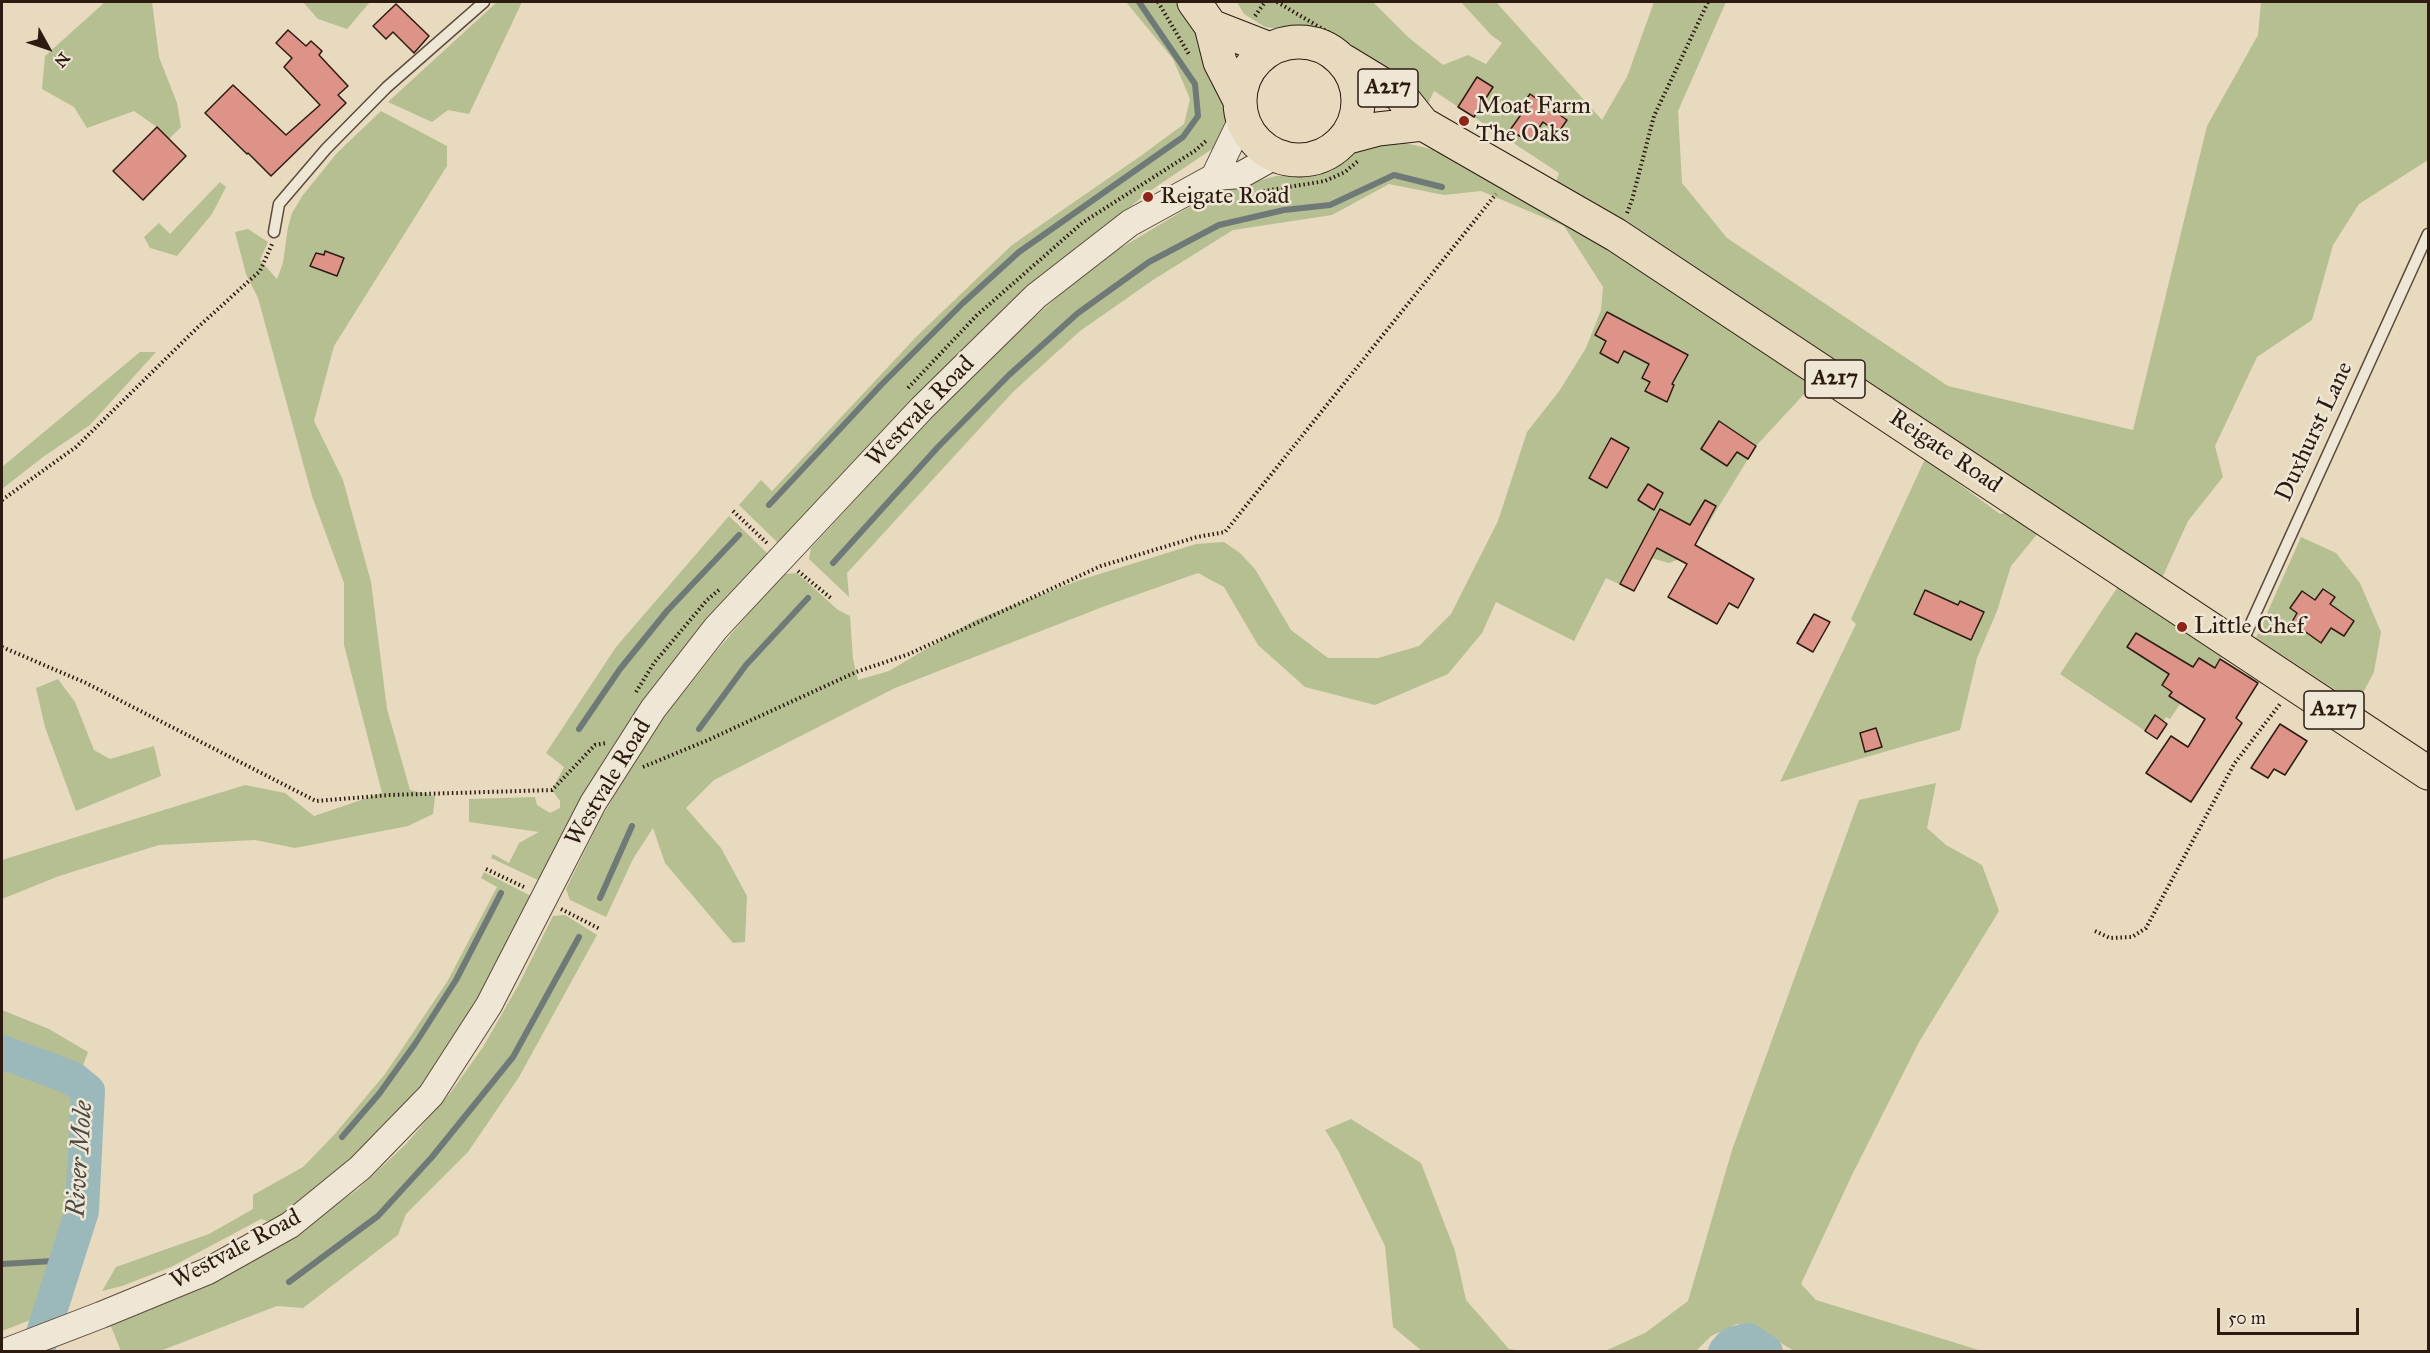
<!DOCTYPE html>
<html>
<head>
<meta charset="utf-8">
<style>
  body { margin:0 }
  #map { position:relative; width:2430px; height:1353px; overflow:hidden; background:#e7dabf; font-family:"IM FELL Great Primer",serif }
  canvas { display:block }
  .frame { position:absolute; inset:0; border:3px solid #2d1b12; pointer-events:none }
  .north { position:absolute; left:18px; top:18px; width:60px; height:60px; -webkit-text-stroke:4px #efe7d5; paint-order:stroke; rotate:130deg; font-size:16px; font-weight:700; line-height:24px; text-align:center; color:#2d1b12 }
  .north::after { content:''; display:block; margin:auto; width:21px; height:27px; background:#2d1b12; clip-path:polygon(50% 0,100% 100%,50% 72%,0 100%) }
  .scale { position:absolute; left:2217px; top:1308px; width:142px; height:27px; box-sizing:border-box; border:3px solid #2d1b12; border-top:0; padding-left:8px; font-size:18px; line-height:21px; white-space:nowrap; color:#2d1b12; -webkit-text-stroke:4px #efe7d5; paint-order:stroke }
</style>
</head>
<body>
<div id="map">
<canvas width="2430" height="1353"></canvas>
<div class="frame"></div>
<div class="north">N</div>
<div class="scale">50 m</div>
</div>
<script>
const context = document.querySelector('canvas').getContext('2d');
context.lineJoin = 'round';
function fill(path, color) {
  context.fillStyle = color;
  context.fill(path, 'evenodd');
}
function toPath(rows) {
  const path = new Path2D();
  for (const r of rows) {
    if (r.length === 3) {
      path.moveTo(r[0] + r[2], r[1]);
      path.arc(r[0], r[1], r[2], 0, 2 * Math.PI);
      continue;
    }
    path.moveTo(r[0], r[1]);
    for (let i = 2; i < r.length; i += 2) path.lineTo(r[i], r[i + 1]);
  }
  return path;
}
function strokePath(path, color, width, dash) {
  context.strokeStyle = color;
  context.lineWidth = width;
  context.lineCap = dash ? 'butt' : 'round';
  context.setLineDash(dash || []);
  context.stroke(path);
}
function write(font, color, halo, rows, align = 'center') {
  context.font = font + ' "IM FELL Great Primer",serif';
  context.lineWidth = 5;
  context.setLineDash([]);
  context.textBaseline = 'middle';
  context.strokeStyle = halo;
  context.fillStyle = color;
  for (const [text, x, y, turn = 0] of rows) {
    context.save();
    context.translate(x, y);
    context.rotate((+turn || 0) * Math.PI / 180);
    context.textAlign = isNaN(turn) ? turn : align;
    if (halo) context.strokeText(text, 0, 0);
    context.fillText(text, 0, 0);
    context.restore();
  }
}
fill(toPath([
  [105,2,152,2,159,57,177,103,181,127,169,139,157,127,134,111,87,128,74,107,42,89,45,56],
  [303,2,370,2,347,29,318,19],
  [497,2,522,2,469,114,448,110,432,122,388,102],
  [1126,2,1178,2,1201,36,1230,111,1225,132,1215,147,1150,191,1009,303,926,387,786,539,777,542,739,505,761,480,772,491,917,336,1012,245,1142,155,1184,124,1190,99,1173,59],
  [1237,2,1373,2,1408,37,1443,65,1468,55,1486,64,1502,43,1491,35,1461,2,1496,2,1602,120,1627,77,1654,2,1726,2,1678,111,1682,183,1727,238,1948,386,2133,430,2207,126,2258,35,2261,2,2428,2,2428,160,2359,204,2333,245,2312,320,2257,357,2215,446,2223,477,2188,521,2162,578,1556,182,1559,173,1434,91,1428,104,1322,35,1265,27,1244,14],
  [381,111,447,146,447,166,334,346,314,421,343,480,371,582,387,709,410,790,435,796,433,814,408,826,295,848,255,840,159,845,59,876,2,899,2,860,245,785,285,793,314,816,382,793,344,645,344,583,312,496,258,298,246,274,235,232,248,229,268,242,260,260,277,279,283,263,288,227,292,213,303,195,337,153],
  [1369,141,1397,141,1431,149,1499,178,1556,209,1807,381,1805,393,1756,446,1689,555,1669,563,1651,558,1634,591,1606,578,1574,641,1496,602,1482,633,1448,674,1375,705,1305,687,1258,645,1224,587,1198,573,1105,606,895,688,714,780,686,808,721,848,747,896,745,942,733,943,665,863,653,828,633,859,606,917,570,900,566,889,600,820,634,761,668,712,714,654,766,593,785,574,797,573,838,610,850,616,853,659,858,680,889,671,975,620,1077,581,1196,544,1224,542,1240,553,1255,569,1291,630,1328,658,1378,658,1419,646,1451,614,1498,521,1527,432,1560,390,1586,348,1601,310,1603,287,1564,226,1481,191,1444,195,1389,184,1332,215,1233,230,1153,280,1080,331,1013,392,847,573,849,597,809,559,811,548,922,427,1001,347,1063,292,1114,252,1191,206,1242,185,1276,176,1306,175,1332,171],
  [220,182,226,187,212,214,177,256,150,248,144,237,159,223,170,234],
  [140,352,156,352,90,425,43,457,2,489,2,467],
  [1925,459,2000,514,2009,512,2039,532,2011,566,1997,611,1977,658,1960,730,1780,782,1856,624,1851,619],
  [729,516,767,553,768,560,540,881,491,858,493,854,509,863,519,843,539,832,469,822,469,799,535,797,537,805,550,813,560,808,560,801,552,790,564,767,546,753,616,647],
  [2301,537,2336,553,2360,583,2381,632,2374,672,2357,704,2256,638],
  [2119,585,2223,654,2215,668,2199,658,2184,681,2192,687,2170,719,2166,717,2154,737,2060,674],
  [58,679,75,702,94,750,110,759,154,746,161,776,76,811,45,727,36,688],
  [1936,783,1927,828,1946,845,1982,865,1999,911,1919,1042,1852,1175,1801,1284,1816,1300,1982,1351,1794,1351,1769,1336,1737,1324,1711,1336,1696,1351,1605,1351,1645,1333,1688,1301,1732,1150,1859,800],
  [484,872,531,896,454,1050,384,1134,273,1223,261,1219,171,1267,122,1286,102,1291,116,1267,209,1234,253,1209,253,1195,303,1167,334,1135,385,1074,447,982,497,887,481,878],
  [565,915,597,935,519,1077,468,1152,406,1214,398,1235,303,1308,277,1306,160,1351,121,1351,110,1324,305,1227,358,1189,406,1144,451,1092,483,1047,519,984,553,916],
  [2,1010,49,1029,88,1052,82,1068,2,1043],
  [2,1065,48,1081,74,1095,77,1141,66,1219,38,1317,2,1331],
  [1351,1119,1421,1163,1455,1251,1466,1300,1509,1349,1522,1351,1422,1351,1393,1327,1385,1246,1339,1152,1325,1130]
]), '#b6bf91');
strokePath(toPath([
  [769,505,881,385,963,303,1019,252,1183,137,1198,116,1195,84,1139,2],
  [833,563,938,447,1009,375,1078,313,1149,262,1219,225,1284,210,1330,205,1394,175,1442,187],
  [579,729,620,669,667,611,739,535],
  [699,729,746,665,808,598],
  [600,898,632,826],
  [342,1137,379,1094,415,1044,456,980,501,893],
  [2,1264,53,1261,66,1264],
  [289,1282,378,1216,432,1157,513,1057,579,937]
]), '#6f7977', 6);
strokePath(toPath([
  [2,1052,72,1078,88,1091,82,1211,37,1352],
  [1725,1352,1732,1344,1748,1340,1766,1352]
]), '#9bb8bb', 34);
const building = toPath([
  [396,4,429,36,414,53,393,32,386,39,373,26,396,4],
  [288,30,306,46,311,41,322,51,319,55,348,86,338,95,346,103,271,176,248,153,247,154,205,113,233,85,286,135,320,105,284,67,292,58,276,43,288,30],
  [1477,77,1493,87,1474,117,1458,107,1477,77],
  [1530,94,1567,120,1558,133,1543,122,1529,142,1510,130,1525,109,1521,106,1530,94],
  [157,127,186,156,143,200,113,171,157,127],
  [325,251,344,258,337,276,310,266,316,253,324,255,325,251],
  [1607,312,1688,355,1672,384,1674,385,1667,402,1645,391,1650,382,1642,378,1649,364,1624,351,1618,363,1600,353,1606,341,1595,335,1607,312],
  [1719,421,1756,446,1748,459,1737,452,1727,466,1701,449,1719,421],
  [1611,438,1629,448,1607,488,1589,478,1611,438],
  [1648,484,1663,493,1654,510,1638,500,1648,484],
  [1705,500,1716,506,1695,545,1754,579,1738,608,1729,603,1717,624,1668,597,1687,564,1657,548,1634,591,1620,584,1660,509,1690,525,1705,500],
  [2323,589,2335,597,2330,604,2354,621,2344,636,2331,628,2321,643,2292,622,2297,613,2290,608,2302,591,2315,600,2323,589],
  [1925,590,1958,605,1960,601,1984,612,1971,640,1914,614,1925,590],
  [1814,614,1830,622,1813,652,1797,643,1814,614],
  [2136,633,2193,667,2199,658,2215,668,2220,659,2258,683,2236,718,2242,723,2191,802,2146,773,2171,736,2188,747,2205,719,2169,696,2172,692,2162,685,2169,674,2127,647,2136,633],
  [2155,715,2167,724,2157,739,2145,731,2155,715],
  [2280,724,2307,741,2285,775,2274,769,2268,778,2251,768,2280,724],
  [1876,728,1882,747,1865,752,1860,733,1876,728]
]);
fill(building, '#dd9388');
strokePath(building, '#2d1b12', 1.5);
const service = toPath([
  [274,232,279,204,326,149,387,87,484,2],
  [2241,645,2428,234]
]);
const tertiary = toPath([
  [1214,177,1242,119],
  [5,1352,101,1315,208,1271,290,1225,360,1168,431,1095,489,1005,593,803,653,709,716,628,922,408,1036,296,1130,223,1214,177,1241,175,1275,156]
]);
const primary = toPath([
  [1194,2,1211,26,1220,62,1239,99],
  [1211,26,1270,49],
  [1299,101,59],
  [1344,61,1400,95,1423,124,1616,235,2428,773],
  [1348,137,1378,129,1423,124]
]);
strokePath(service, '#5c4b3d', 13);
strokePath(tertiary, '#5c4b3d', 28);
strokePath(primary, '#2d1b12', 35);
strokePath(toPath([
  [1158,2,1190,56],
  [1277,2,1338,38],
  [1255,16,1265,2],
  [1259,192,1325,181,1345,172,1358,161],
  [1627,213,1632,200,1654,116,1708,2],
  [908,388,976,316,1082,223,1196,150,1207,140],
  [2,500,76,447,197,328,260,271,272,244],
  [733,511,768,544],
  [798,571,832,599],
  [2,647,86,683,316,801,390,795,552,790,595,745,606,743],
  [636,692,654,663,707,600,720,589],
  [643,767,708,740,856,672,909,654,1101,566,1197,537,1225,532,1496,194],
  [486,869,526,888],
  [561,909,600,929],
  [2095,931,2110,938,2132,937,2146,928,2234,764,2280,704]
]), '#2d1b12', 4, [1.5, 3]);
strokePath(service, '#efe7d5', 10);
strokePath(tertiary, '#efe7d5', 26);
strokePath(primary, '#e7dabf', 33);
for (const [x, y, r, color] of [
  [1464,121,6,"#8f2418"],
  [1148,197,6,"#8f2418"],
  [2182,627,6,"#8f2418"]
]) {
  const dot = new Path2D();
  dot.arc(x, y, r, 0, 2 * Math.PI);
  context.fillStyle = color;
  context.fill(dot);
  strokePath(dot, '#efe7d5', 2);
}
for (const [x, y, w] of [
  [1388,88,60],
  [1835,379,60],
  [2334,710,60]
]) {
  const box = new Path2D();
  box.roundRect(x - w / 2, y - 19, w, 38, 4.5);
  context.fillStyle = '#efe7d5';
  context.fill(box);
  strokePath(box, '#2d1b12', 1.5);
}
write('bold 22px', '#2d1b12', null, [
  ["A217",1388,88],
  ["A217",1835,379],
  ["A217",2334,710]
]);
write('24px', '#2d1b12', '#efe7d5', [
  ["Moat Farm",1476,107],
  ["The Oaks",1476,135],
  ["Reigate Road",1160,197],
  ["Little Chef",2194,627]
], 'left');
write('24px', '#2d1b12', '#efe7d5', [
  ["Westvale Road",921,412,-46],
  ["Duxhurst Lane",2315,432,-65],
  ["Reigate Road",1945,452,34],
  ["Westvale Road",609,783,-59],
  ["Westvale Road",236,1250,-28]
]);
write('italic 26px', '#4e4a45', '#efe7d5', [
  ["River Mole",81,1159,-86]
]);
</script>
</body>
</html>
